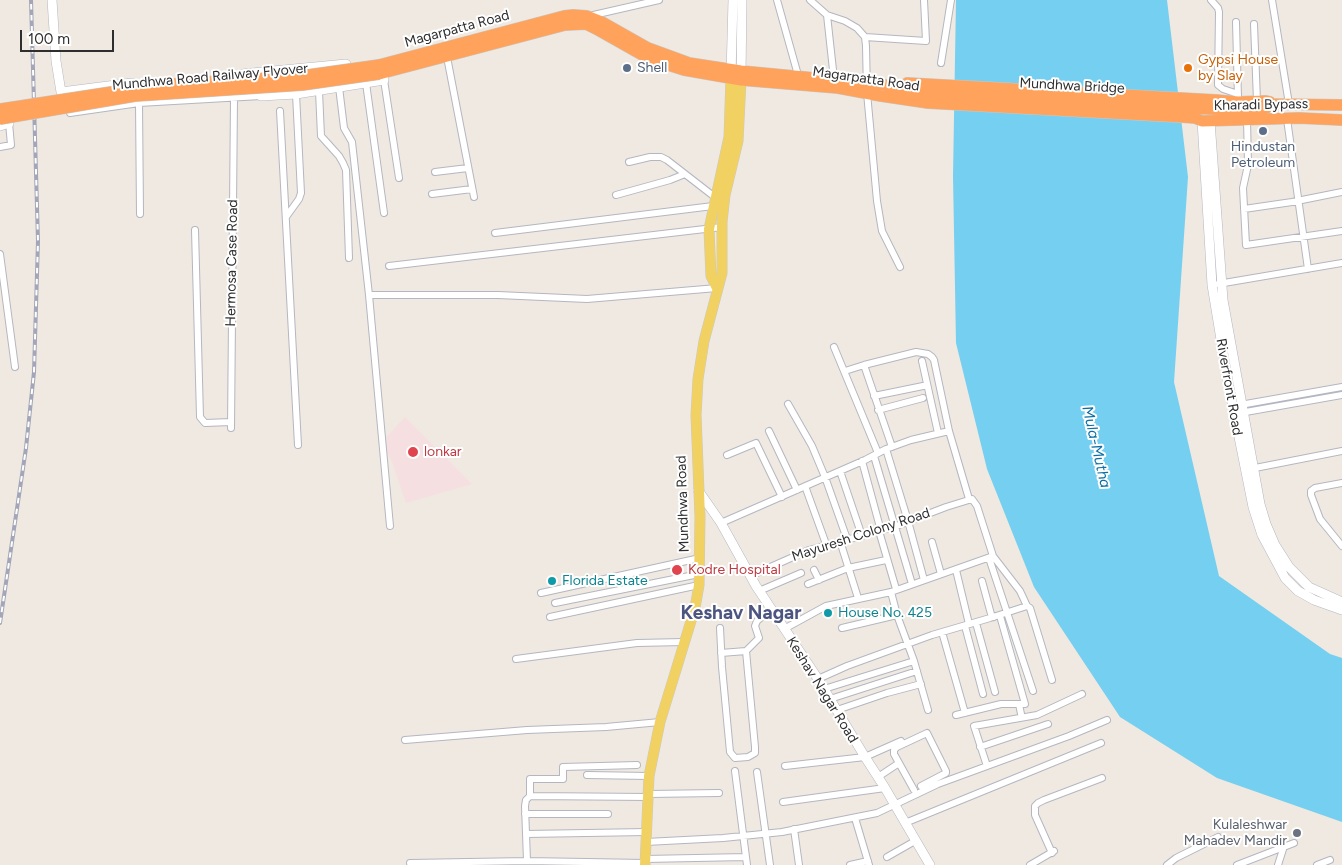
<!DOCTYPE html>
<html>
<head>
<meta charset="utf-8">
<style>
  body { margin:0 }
  #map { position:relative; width:1342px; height:865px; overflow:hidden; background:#efe9e1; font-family:Figtree,sans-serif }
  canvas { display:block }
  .scale { position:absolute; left:20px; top:30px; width:94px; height:22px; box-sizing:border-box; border:2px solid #2e2e2e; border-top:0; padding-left:6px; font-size:15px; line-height:18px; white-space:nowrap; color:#2e2e2e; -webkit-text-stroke:4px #fff; paint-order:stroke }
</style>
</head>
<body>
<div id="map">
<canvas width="1342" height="865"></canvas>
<div class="scale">100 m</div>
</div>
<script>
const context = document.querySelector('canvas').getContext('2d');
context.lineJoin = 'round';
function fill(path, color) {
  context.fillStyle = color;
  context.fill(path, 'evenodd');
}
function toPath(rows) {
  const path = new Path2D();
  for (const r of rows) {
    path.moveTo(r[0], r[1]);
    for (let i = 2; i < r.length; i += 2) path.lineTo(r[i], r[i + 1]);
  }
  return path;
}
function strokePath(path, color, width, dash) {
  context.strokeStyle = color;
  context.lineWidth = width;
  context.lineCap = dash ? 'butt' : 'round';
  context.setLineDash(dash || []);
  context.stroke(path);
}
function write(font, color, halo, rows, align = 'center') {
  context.font = font + ' Figtree,sans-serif';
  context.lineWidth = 4;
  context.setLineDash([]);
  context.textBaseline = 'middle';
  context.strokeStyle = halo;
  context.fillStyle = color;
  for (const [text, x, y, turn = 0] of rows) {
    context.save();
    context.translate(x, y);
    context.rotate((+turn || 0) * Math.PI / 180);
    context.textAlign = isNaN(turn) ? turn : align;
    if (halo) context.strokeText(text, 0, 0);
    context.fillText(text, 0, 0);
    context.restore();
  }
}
fill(toPath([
  [405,417,472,484,406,503,392,462,382,442]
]), '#f5dfe0');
fill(toPath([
  [956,0,1167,0,1188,177,1174,382,1219,576,1330,654,1342,658,1342,822,1217,778,1120,717,1034,587,987,469,956,343,953,176]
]), '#75cff0');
const street = toPath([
  [777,0,798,75],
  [810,0,827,15,845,21,857,28,865,37,866,46,867,93,877,201,882,231,900,267],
  [1211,0,1218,8,1219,12,1218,85,1223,89,1238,94],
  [1272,0,1289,104],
  [827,15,834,79],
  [589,16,659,0],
  [1236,22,1238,98],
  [1254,24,1257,101],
  [865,37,926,41,924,0],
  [447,57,474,197],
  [941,63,951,0],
  [384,80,399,178],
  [366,83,384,213],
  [339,87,344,128,352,142,369,295,390,526],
  [319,91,321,136,339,156,343,163,346,170,349,258],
  [139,103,140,214],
  [280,111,298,445],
  [70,113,139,103,261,96],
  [1247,119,1248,165,1243,188,1246,245,1342,231],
  [1287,119,1308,269],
  [0,147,11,145,9,123],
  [629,162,650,157,661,157,667,160,716,198],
  [435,172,468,168],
  [432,194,472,189],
  [616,195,670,180,685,174],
  [1244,209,1292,202,1342,192],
  [286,217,299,199,301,193,296,94],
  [195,230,200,417,205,423,231,422],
  [495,233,713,206],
  [0,254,15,367],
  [389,266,722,227],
  [1218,284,1342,263],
  [369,295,498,295,587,299,717,288],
  [834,347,878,453],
  [922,361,938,433],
  [864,365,892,447],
  [845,371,864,365,916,352,928,354,932,357,934,360,949,431,969,499],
  [874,396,923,386],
  [788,404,812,446,825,477,847,539],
  [1240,405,1342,387],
  [878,410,923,398],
  [1240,413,1342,395],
  [231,428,234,98],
  [769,431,797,490],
  [886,449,908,521,924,580],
  [727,455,756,443,782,497],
  [874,456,912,584],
  [862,461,881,531],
  [1250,469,1342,451],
  [840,471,862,536],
  [1342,483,1315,488,1311,491,1311,495,1320,519,1342,546],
  [805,486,826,544],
  [721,523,865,460,886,449,911,440,949,431],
  [879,531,896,589],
  [840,541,858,598],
  [932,542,941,574],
  [989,558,1033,691],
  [814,570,819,580],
  [956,570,969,624],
  [750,576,809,550,894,527,946,507,972,499,977,506,993,556,1020,591,1027,606],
  [982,581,991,614,994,617],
  [808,584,848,568,886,560],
  [759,591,801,573],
  [891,592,897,615,914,661,928,710],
  [541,593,700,558],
  [555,603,699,574],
  [550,617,699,585],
  [976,623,995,692],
  [965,626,983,694],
  [720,628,722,667,730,752,735,758,748,757,755,753,755,747,746,651,759,638,755,626,757,621,771,609],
  [842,628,897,615],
  [784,629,826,606,891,592,993,556],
  [942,632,965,713],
  [721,653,746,651],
  [516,659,637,643,684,642],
  [818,679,847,666,932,635,990,618,1027,606,1030,608,1052,680],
  [824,689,914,661],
  [830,699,917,671],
  [1019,704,1021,714],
  [837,710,887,693,921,684],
  [956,715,1001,704,1025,704,1000,616],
  [405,740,527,730,606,727,660,722],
  [980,747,1048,724],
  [899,763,894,754,894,750,897,747,927,733,946,771,946,773,921,786],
  [785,766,865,757,901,741],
  [987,766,974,726,1037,715,1082,694],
  [735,771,747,865],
  [757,772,770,865],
  [587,775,649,776],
  [878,777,899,763,914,790],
  [649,794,719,793],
  [530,796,530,779,563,779,563,767,637,765],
  [783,802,885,788],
  [525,814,608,814],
  [855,818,869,865],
  [905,823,1101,743],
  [794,829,799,865],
  [526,834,647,832],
  [646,842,723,838,782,832,877,813,938,784,1069,736,1107,720],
  [1052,853,1035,815,1035,806,1038,803,1044,800,1102,778],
  [887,857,915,841],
  [645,859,746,857],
  [527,861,525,806,526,800,530,796,649,797],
  [410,863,527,861,645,863],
  [850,865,868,861],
  [1030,865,1054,851],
  [1167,865,1176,858,1218,837],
  [1237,865,1294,843],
  [1278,865,1284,846],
  [1317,865,1330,860]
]);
const secondary = toPath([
  [52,0,56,61,61,92,132,83],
  [242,74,346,64],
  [731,75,733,0],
  [741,77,742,0],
  [260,83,261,96,296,94,384,80,383,74],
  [1202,121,1212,285,1228,382,1253,507,1262,535,1285,578,1298,591,1314,600,1342,610],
  [1210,121,1223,300,1260,504,1266,524,1275,545,1289,567,1309,587,1342,602],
  [0,126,9,123,8,114],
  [698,490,721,523,756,586,818,679,865,757,885,788,930,865]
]);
const primary = toPath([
  [717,288,711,276,709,229,729,137,731,78],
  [645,865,649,776,660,722,695,608,699,585,700,517,696,415,698,379,704,341,722,273,722,222,725,195,738,141,741,80]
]);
const highway = toPath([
  [379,65,564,16,573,15,587,16,602,22,648,48,689,63,741,71,867,83,885,85,893,89,929,93,1245,111,1266,108,1274,104,1342,105],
  [379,74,565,25,586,24,598,30,644,56,662,63,684,70,741,80,838,88,881,96,928,103,1182,117,1195,118,1202,121,1299,118,1342,120],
  [907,83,1216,100,1238,102,1265,101,1270,102]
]);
strokePath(street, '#b4b7c1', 8);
strokePath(secondary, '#b4b7c1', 10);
strokePath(primary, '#c9c9c9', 11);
strokePath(highway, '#c9c9c9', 12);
strokePath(street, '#fff', 6);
strokePath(secondary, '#fff', 9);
strokePath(primary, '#f2d163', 10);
strokePath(highway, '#ffa35c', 11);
const rail = toPath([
  [0,623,26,448,34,372,38,241,31,0]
]);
strokePath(rail, '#a3a6b8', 4);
strokePath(rail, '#fff', 2, [5.5]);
const highwayBridge = toPath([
  [0,109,157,85,301,76,379,65],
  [0,119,135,96,302,85,379,74]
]);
strokePath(highwayBridge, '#c9c9c9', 12, []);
strokePath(highwayBridge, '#ffa35c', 11);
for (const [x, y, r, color] of [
  [627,68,5,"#5c6f8a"],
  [1188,68,5,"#e8710a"],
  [1263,131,5,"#5c6f8a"],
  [413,452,6,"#e0444e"],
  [677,570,6,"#e0444e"],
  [552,581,5,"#0f9aa8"],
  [828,613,5,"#0f9aa8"],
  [1297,833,5,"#6b7280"]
]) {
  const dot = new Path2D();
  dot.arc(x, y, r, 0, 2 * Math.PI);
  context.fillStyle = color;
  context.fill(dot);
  strokePath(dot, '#fff', 2);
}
write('14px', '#2e2e2e', '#fff', [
  ["Magarpatta Road",457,29,-15],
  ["Mundhwa Road Railway Flyover",210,77,-5],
  ["Magarpatta Road",866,79,8],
  ["Mundhwa Bridge",1072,86,3],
  ["Kharadi Bypass",1261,105,-1],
  ["Hermosa Case Road",232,263,-89],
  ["Riverfront Road",1229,387,80],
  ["Mundhwa Road",683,504,-92],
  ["Mayuresh Colony Road",861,535,-18],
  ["Keshav Nagar Road",822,690,58]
]);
write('14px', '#c56008', '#fff', [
  ["Gypsi House",1198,60],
  ["by Slay",1198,76]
], 'left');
write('14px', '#4e5e75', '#fff', [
  ["Shell",637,68],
  ["Hindustan",1263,147,"center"],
  ["Petroleum",1263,163,"center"]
], 'left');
write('14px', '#be3a42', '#fff', [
  ["lonkar",424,452],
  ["Kodre Hospital",688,570]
], 'left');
write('14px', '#0d838f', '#fff', [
  ["Florida Estate",562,581],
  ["House No. 425",838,613]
], 'left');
write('14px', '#5b616d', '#fff', [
  ["Kulaleshwar",1287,825],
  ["Mahadev Mandir",1287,841]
], 'right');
write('italic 15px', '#0d6fa3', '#fff', [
  ["Mula-Mutha",1096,447,77]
]);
write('bold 19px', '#4d5680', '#fff', [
  ["Keshav Nagar",741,613]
]);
</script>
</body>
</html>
